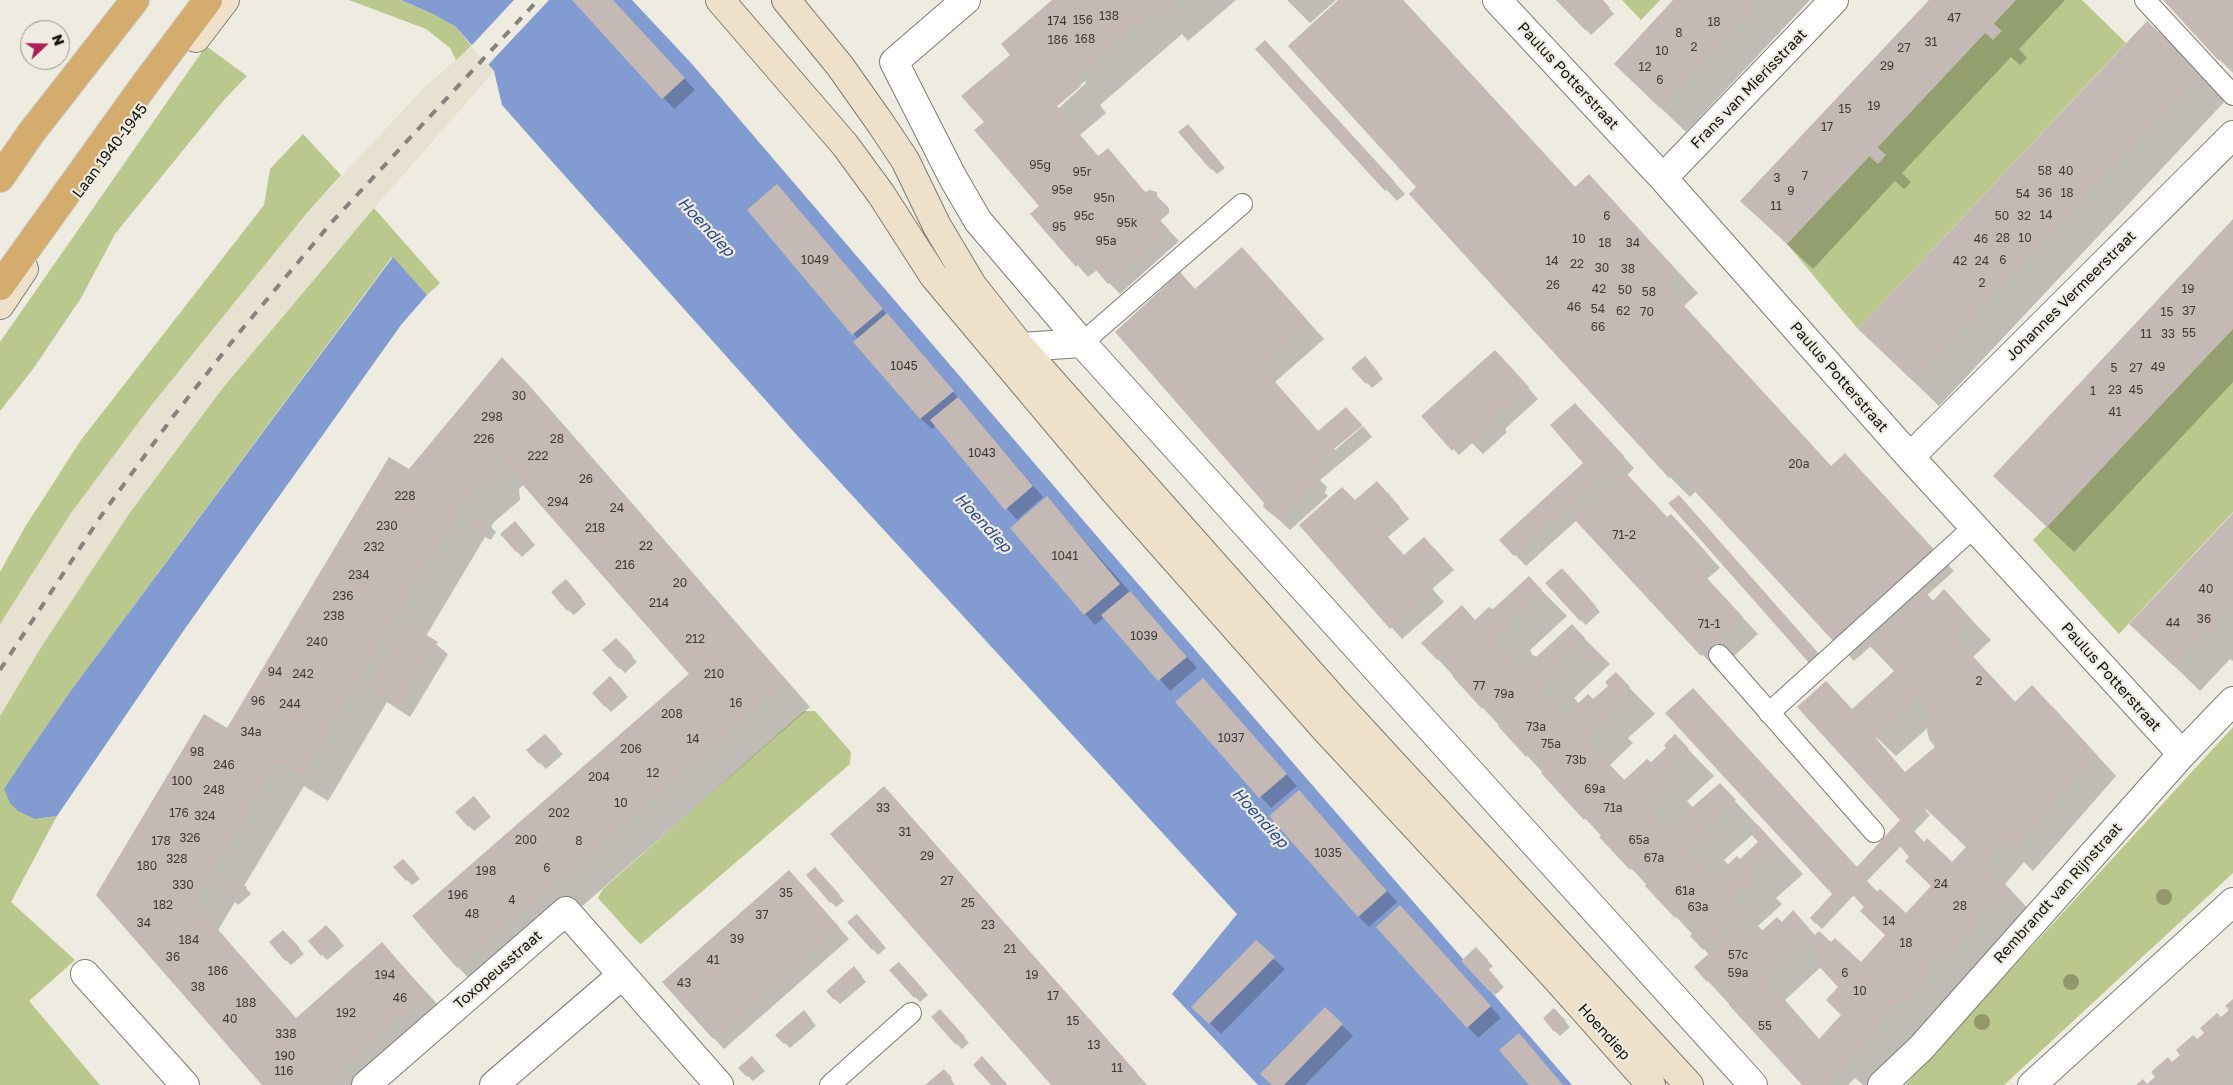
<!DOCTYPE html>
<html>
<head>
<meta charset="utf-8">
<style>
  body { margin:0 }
  #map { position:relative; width:2233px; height:1085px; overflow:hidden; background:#eeece1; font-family:"Golos Text",sans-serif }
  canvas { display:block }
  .north { position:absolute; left:20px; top:20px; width:50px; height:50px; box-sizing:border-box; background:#eeece1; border:1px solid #96958d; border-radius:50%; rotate:69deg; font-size:14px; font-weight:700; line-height:20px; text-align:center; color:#12120e }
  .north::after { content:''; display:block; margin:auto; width:18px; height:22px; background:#ac1f5b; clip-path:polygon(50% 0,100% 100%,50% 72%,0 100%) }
</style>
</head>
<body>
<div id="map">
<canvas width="2233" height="1085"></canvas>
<div class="north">N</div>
</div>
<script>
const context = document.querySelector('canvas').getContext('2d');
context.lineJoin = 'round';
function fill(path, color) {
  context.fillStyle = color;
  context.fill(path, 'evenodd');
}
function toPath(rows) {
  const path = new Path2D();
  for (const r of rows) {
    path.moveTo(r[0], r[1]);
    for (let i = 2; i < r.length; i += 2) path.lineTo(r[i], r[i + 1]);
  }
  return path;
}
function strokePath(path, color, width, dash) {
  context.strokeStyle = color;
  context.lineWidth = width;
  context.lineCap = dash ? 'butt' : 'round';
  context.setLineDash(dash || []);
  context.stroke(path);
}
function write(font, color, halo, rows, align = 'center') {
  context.font = font + ' "Golos Text",sans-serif';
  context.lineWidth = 4.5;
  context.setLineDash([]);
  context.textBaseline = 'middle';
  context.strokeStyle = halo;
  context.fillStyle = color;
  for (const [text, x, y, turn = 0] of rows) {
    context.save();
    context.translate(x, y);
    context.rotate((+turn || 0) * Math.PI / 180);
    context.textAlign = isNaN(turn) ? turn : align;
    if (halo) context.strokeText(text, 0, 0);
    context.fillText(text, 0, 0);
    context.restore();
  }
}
fill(toPath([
  [471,46,494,71,342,245,222,389,40,649,0,716,0,624,71,513,150,407,306,214,424,88]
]), '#e6e1d0');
fill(toPath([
  [349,0,401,0,433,14,456,27,471,46,456,60,450,48,426,29],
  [1622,0,1660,0,1641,20],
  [2016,0,2082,0,2126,43,1858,329,1787,244],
  [206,46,247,76,223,101,115,234,81,298,33,369,0,411,0,342],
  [303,134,341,175,306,214,150,407,71,513,0,624,0,572,25,527,81,440,264,205,270,169],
  [374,208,440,283,427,295,392,257,72,689,30,750,35,819,57,816,11,902,75,960,29,1001,100,1085,0,1085,0,716,40,649,129,514,222,389],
  [2233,329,2233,512,2119,634,2033,540],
  [804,711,815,711,851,752,850,764,641,944,635,939,598,898,603,889],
  [2233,727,2233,873,2004,1085,1905,1085]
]), '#bac78d');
fill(toPath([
  [401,0,632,0,692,64,1107,548,1572,1085,1258,1085,1172,994,1237,914,803,442,548,157,502,105,494,71,456,27,433,14],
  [393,257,427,295,401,325,184,630,57,816,35,819,18,811,10,803,4,789,30,750,72,689]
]), '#829cd1');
fill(toPath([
  [514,0,549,0,488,65,471,46]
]), '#eeece1');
fill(toPath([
  [573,0,612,0,695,90,674,109],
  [1054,0,1236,0,1188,41,1182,34,1100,105,1106,113,1080,135,1099,157,1146,193,1152,191,1169,208,1169,213,1160,221,1179,241,1120,294,1097,270,1088,277,1032,214,1041,206,985,122,1012,55],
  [1085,81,1086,83,1059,108,1057,106],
  [1287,0,1336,0,1310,23],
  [1340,0,1403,0,1576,188,1589,176,1698,293,1684,306,1832,467,1865,475,1954,571,1927,595,1934,602,1944,591,1991,640,1973,657,2016,703,2052,706,2116,776,2033,871,2024,862,2005,884,2036,917,1877,1085,1863,1085,1855,1078,1848,1085,1804,1085,1707,980,1709,955,1693,935,1423,643,1462,607,1476,621,1493,611,1528,577,1567,616,1530,650,1533,656,1536,659,1572,626,1610,664,1574,698,1579,704,1593,701,1609,686,1616,674,1655,714,1628,738,1633,743,1610,765,1625,781,1651,764,1668,748,1675,736,1714,776,1687,801,1693,808,1720,785,1803,874,1776,898,1782,904,1758,926,1763,931,1782,924,1793,912,1816,936,1861,964,1886,935,1854,895,1822,929,1811,918,1901,820,1852,712,1895,671,1871,646,1854,661,1696,491,1690,497,1670,477,1418,187],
  [1931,725,1937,747,1905,773,1875,738,1876,737,1896,756],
  [1920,801,1967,848,1952,864,1913,833,1930,815,1918,803],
  [1753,834,1760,842,1740,860,1729,865,1724,860],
  [1901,846,1932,887,1906,915,1866,882],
  [1821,967,1839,987,1843,1015,1820,1040,1785,1000],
  [1558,0,1602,0,1614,14,1591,35],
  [1675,0,1810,0,1686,132,1641,89],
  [1931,0,2065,0,2019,49,2027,58,2020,65,2011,57,1902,173,1911,182,1904,189,1895,181,1813,269,1742,201],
  [2165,0,2233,0,2233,73,2215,55],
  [2147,23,2227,99,1939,406,1886,355],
  [1257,49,1276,52,1405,194,1397,201],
  [1193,131,1225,168,1217,174,1212,169],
  [777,186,1043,497,1017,520,936,426,932,429,921,419,855,342,858,339,749,210],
  [2233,221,2233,382,2074,552,2020,501],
  [1242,249,1324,339,1275,382,1319,432,1346,409,1357,419,1362,425,1333,448,1335,450,1363,426,1372,437,1320,480,1327,487,1325,493,1328,496,1290,530,1264,506,1266,503,1196,290],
  [502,358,528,384,810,707,483,993,458,967,690,674,524,484,519,489,520,500,494,522,491,527,496,532,491,540,485,537,426,636,448,654,410,717,387,702,328,801,304,786,244,886,251,894,238,905,235,902,218,930,297,1019,382,944,452,1020,378,1085,264,1085,97,895,228,730,409,470],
  [1506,362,1538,399,1505,429,1507,432,1483,454,1472,443,1459,455,1423,416],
  [1370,363,1383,379,1372,388,1353,368],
  [1586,416,1634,468,1627,475,1668,518,1687,531,1720,568,1707,579,1758,634,1718,671,1577,520,1526,566,1501,540,1585,463],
  [1388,493,1409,519,1388,537,1404,556,1435,549,1454,570,1432,589,1444,602,1402,639,1301,525],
  [1047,498,1197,668,1170,691,1105,617,1095,625,1085,614],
  [2233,515,2233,661,2230,659,2200,691,2131,624],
  [520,528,535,545,522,557,501,534],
  [1568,575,1600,612,1586,625,1581,620],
  [571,586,586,604,574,615,568,610],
  [621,645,637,662,625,673,620,668],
  [1203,679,1297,786,1271,808,1177,702],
  [616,683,628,697,611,712,593,693],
  [550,741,563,754,546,769,528,750],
  [1299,791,1397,902,1369,927,1358,916],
  [895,799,1147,1085,1052,1085],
  [479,803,491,817,474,831,469,826],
  [408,865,420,879,412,885,395,867],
  [820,874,844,901,836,907,831,902],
  [800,883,849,939,724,1049,714,1038],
  [1411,918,1501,1018,1478,1038,1468,1027],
  [862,921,886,948,878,955,849,922],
  [332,932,344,946,327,960,322,955],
  [288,937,304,954,291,965,286,960],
  [1256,942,1285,969,1221,1034,1193,1007],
  [1476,949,1493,966,1488,970,1504,987,1495,995,1463,961],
  [904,968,928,995,920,1002,915,997],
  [859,973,866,982,840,1004,827,991],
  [2233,1000,2233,1085,2138,1085,2147,1085,2172,1063,2231,1011],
  [1325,1008,1353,1036,1305,1085,1273,1085],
  [1559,1015,1570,1027,1560,1036,1555,1031],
  [945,1016,969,1043,962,1049,957,1044],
  [809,1017,816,1026,790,1048,777,1035],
  [758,1063,765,1071,753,1081,740,1068],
  [949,1076,955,1085,927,1085]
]), '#0003');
fill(toPath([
  [572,0,613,0,685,78,662,99],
  [1052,0,1180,0,1161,16,1155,9,1075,79,1081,86,1056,107,1098,156,1108,148,1145,192,1150,190,1157,192,1158,202,1150,209,1169,230,1108,284,1086,259,1076,267,1030,214,1039,206,974,130,984,122,961,96,1010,55,1001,44],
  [1338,0,1403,0,1575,187,1589,174,1678,272,1665,285,1831,466,1845,453,1934,551,1834,642,1676,471,1669,478,1500,294,1409,194,1416,187,1288,46],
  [1556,0,1603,0,1610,8,1585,30],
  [1673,0,1761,0,1660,108,1614,64],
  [1929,0,2015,0,1993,23,2002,31,1993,40,1984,32,1877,147,1886,155,1878,164,1869,156,1787,244,1740,201],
  [2163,0,2233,0,2233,48,2219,61],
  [2147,21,2202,72,1913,381,1858,329],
  [1265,40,1395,182,1385,191,1255,49],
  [1188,124,1220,162,1211,170,1178,132],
  [777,184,883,309,852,335,747,210],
  [2233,219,2233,328,2047,527,1993,476],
  [1242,247,1309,322,1260,365,1318,431,1346,407,1362,426,1307,471,1312,470,1317,475,1315,481,1318,484,1279,520,1263,507,1264,503,1115,332,1180,272,1195,289],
  [887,313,954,391,920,419,853,342],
  [1495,350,1529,387,1495,418,1498,420,1471,444,1466,438,1452,451,1421,416],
  [1365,356,1379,373,1366,384,1351,368],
  [502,357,786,681,457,968,412,916,689,674,499,458,494,463,494,473,468,496,302,776,278,761,190,909,198,914,202,911,295,1019,382,942,427,994,323,1085,262,1085,96,895,204,714,227,728,389,457,409,469],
  [958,397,1033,486,1005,510,930,420],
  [1575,403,1624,456,1514,556,1499,540,1583,463,1550,425],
  [1625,472,1667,517,1671,514,1705,551,1692,562,1743,617,1701,656,1574,519],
  [1377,481,1400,507,1378,526,1404,555,1424,537,1444,559,1422,578,1434,590,1390,629,1299,525,1342,487,1355,500],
  [1679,495,1820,655,1810,664,1668,503],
  [1047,496,1120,584,1084,615,1010,528],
  [2233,513,2233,602,2217,619,2220,622,2206,637,2203,634,2174,666,2129,624],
  [476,516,492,526,486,536,469,526],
  [515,521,530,539,516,552,500,534],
  [1562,568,1596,606,1580,621,1545,583],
  [1529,576,1542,590,1506,624,1510,629,1495,642,1507,654,1520,668,1534,655,1536,657,1572,624,1585,638,1549,671,1554,678,1541,690,1565,716,1588,694,1593,699,1608,686,1605,682,1616,672,1630,687,1603,711,1608,717,1585,738,1624,780,1647,759,1651,762,1666,748,1664,745,1675,734,1689,749,1662,774,1668,781,1644,802,1668,828,1720,783,1736,800,1699,834,1703,838,1689,851,1713,878,1737,856,1740,859,1758,842,1749,832,1757,824,1778,847,1751,871,1757,878,1733,900,1745,912,1703,950,1690,936,1694,931,1679,914,1675,918,1645,886,1649,882,1635,866,1630,870,1615,854,1599,837,1604,833,1588,816,1584,820,1541,773,1545,769,1530,754,1526,757,1498,726,1502,722,1486,705,1482,709,1452,676,1456,673,1441,656,1437,660,1421,643,1462,605,1475,620,1489,607,1493,609],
  [566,579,582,598,567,611,551,592],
  [1944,589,1972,620,1954,636,2015,702,2032,685,2097,755,2012,852,2003,843,1986,863,1993,873,2011,890,1998,904,1990,903,1975,920,1977,926,1951,953,1943,952,1927,970,1929,977,1904,1003,1896,1002,1880,1019,1882,1027,1827,1085,1802,1085,1729,1005,1729,997,1714,981,1706,981,1694,967,1738,927,1751,941,1777,917,1782,922,1793,910,1809,928,1760,973,1818,1040,1841,1015,1826,1000,1838,987,1814,961,1818,956,1807,943,1819,931,1831,942,1835,938,1861,962,1885,935,1860,911,1864,907,1853,895,1866,880,1877,892,1880,889,1906,913,1931,886,1905,861,1909,857,1899,845,1913,830,1924,842,1927,838,1952,862,1966,847,1926,809,1816,924,1810,918,1832,894,1665,713,1693,688,1857,867,1900,820,1797,707,1826,681,1852,709,1894,671,1869,645,1925,592,1933,601],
  [1918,699,1934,716,1927,730,1929,739,1935,747,1905,772,1875,737],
  [1130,591,1187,657,1158,681,1101,615],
  [405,622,438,642,399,707,367,687],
  [616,638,633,656,619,669,602,650],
  [1591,646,1601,656,1592,664,1583,654],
  [610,676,623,691,605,707,592,693],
  [1203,678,1287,774,1259,798,1175,702],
  [545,734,558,748,539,764,526,750],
  [884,786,1137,1073,1123,1085,1051,1085,830,834],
  [1299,790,1387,891,1358,917,1269,816],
  [474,796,486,811,468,827,455,812],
  [403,859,416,873,406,881,393,867],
  [815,867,840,895,830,903,806,875],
  [789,870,839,927,713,1039,662,982],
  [239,879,247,888,232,901,224,892],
  [1400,905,1491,1006,1467,1028,1376,927],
  [857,914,881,942,872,950,847,922],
  [326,925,340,940,321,956,308,941],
  [283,930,300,948,285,961,269,942],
  [1256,940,1275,957,1209,1024,1191,1007],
  [1476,947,1488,960,1484,964,1499,981,1489,991,1461,961],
  [899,962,923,989,914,998,889,970],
  [854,966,862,976,834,1000,826,991],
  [2233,999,2233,1070,2216,1085,2136,1085,2143,1079,2147,1084,2155,1077,2151,1072,2168,1057,2172,1062,2180,1055,2176,1050,2193,1035,2197,1039,2204,1033,2200,1028,2217,1013,2221,1017,2229,1010,2225,1006],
  [1325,1007,1343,1024,1284,1085,1272,1085,1260,1074],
  [1554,1008,1566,1021,1554,1032,1543,1018],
  [940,1009,965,1037,956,1045,931,1017],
  [804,1010,812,1020,784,1044,775,1035],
  [1519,1033,1563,1085,1529,1085,1499,1050],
  [752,1056,760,1065,747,1077,738,1068],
  [982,1056,1007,1084,1006,1085,991,1085,973,1065],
  [944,1069,952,1078,944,1085,925,1085]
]), '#c5b9b6');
const service = toPath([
  [2145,0,2233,95],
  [1082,343,1242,204],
  [1719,655,1874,832],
  [1769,713,1974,527],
  [830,1085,911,1013]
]);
const minor = toPath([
  [966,0,894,62,953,178,978,221,1082,343,1753,1085],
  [1497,0,1663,178,1910,457,2182,754],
  [1663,178,1834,0],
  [1021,347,1082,343],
  [1910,457,2233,135],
  [85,974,185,1085],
  [366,1085,566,911,719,1085],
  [494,1085,622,975],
  [1882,1085,1921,1048,2182,754,2233,701],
  [2032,1085,2233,902]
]);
const secondary = toPath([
  [720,0,845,145,881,194,933,275,1117,494,1325,729,1554,976,1651,1085],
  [786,0,840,66,881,124,905,160,937,226,972,285,1021,347,1338,704,1689,1085],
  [196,38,225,0],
  [0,305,24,269]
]);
const trunk = toPath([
  [0,178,31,133,135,0],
  [0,286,145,84,208,0]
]);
strokePath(service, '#7f7d73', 22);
strokePath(minor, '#7f7d73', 30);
strokePath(secondary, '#7f7d73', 30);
strokePath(trunk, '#cbcbca', 30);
strokePath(service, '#fff', 20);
strokePath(minor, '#fff', 28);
strokePath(secondary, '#efe0c9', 28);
strokePath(trunk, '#d4ac6e', 28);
strokePath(toPath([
  [0,670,101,516,172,418,238,334,331,223,538,0]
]), '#85847c', 4, [9, 9]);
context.fillStyle = '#93986b';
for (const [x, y] of [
  [2164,897],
  [2071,982],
  [1982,1022]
]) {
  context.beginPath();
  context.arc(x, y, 8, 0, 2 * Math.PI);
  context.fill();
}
write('12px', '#3f3c38', null, [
  ["138",1109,16],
  ["47",1954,18],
  ["156",1083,20],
  ["174",1057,21],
  ["18",1714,22],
  ["8",1679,33],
  ["168",1085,39],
  ["186",1058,40],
  ["31",1931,42],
  ["2",1694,47],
  ["27",1904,48],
  ["10",1662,51],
  ["29",1887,66],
  ["12",1645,67],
  ["6",1660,80],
  ["19",1874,106],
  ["15",1845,109],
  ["17",1827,127],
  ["95g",1040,165],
  ["58",2045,171],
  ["40",2066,171],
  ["95r",1082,172],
  ["7",1805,176],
  ["3",1777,178],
  ["95e",1062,190],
  ["9",1791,191],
  ["36",2045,193],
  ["18",2067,193],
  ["54",2023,194],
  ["95n",1104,198],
  ["11",1776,206],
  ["14",2046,215],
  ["95c",1084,216],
  ["6",1607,216],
  ["50",2002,216],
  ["32",2024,216],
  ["95k",1127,223],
  ["95",1059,227],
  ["28",2003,238],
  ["10",2025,238],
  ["10",1579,239],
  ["46",1981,239],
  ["95a",1106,241],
  ["18",1605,243],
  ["34",1633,243],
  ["1049",815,260],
  ["6",2003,260],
  ["14",1552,261],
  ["42",1960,261],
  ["24",1982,261],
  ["22",1577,264],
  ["30",1602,268],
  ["38",1628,269],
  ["2",1982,283],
  ["26",1553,285],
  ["42",1599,289],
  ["19",2188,289],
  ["50",1625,290],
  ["58",1649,292],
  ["46",1574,307],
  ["54",1598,309],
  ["62",1623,311],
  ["37",2189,311],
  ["70",1647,312],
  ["15",2167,312],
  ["66",1598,327],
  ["55",2189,333],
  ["11",2146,334],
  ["33",2168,334],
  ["1045",904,366],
  ["49",2158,367],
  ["5",2114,368],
  ["27",2136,368],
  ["23",2115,390],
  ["45",2136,390],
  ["1",2093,391],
  ["30",519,396],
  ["41",2115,412],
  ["298",492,417],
  ["226",484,439],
  ["28",557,439],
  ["1043",982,453],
  ["222",538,456],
  ["20a",1799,464],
  ["26",586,479],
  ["228",405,496],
  ["294",558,502],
  ["24",617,508],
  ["230",387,526],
  ["218",595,528],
  ["71-2",1624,535],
  ["22",646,546],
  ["232",374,547],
  ["1041",1065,556],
  ["216",625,565],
  ["234",359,575],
  ["20",680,583],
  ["40",2206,589],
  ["236",343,596],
  ["214",659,603],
  ["238",334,616],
  ["36",2204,619],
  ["44",2173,623],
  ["71-1",1709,624],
  ["1039",1144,636],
  ["212",695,639],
  ["240",317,642],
  ["94",275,672],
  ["242",303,674],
  ["210",714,674],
  ["2",1979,681],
  ["77",1479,686],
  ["79a",1504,694],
  ["96",258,701],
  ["16",736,703],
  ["244",290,704],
  ["208",672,714],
  ["73a",1536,727],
  ["34a",251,732],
  ["1037",1231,738],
  ["14",693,739],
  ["75a",1551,744],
  ["206",631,749],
  ["98",197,752],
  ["73b",1576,760],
  ["246",224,765],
  ["12",653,773],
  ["204",599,777],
  ["100",182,781],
  ["69a",1595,789],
  ["248",214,790],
  ["10",621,803],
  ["33",883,808],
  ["71a",1613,808],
  ["176",179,813],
  ["202",559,813],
  ["324",205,816],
  ["31",905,832],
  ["326",190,838],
  ["200",526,840],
  ["65a",1639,840],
  ["178",161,841],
  ["8",579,841],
  ["1035",1328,853],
  ["29",927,856],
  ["67a",1654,858],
  ["328",177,859],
  ["180",147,866],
  ["6",547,868],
  ["198",486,871],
  ["27",947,881],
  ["24",1941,884],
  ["330",183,885],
  ["61a",1685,891],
  ["35",786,893],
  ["196",458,895],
  ["4",512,900],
  ["25",968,903],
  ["182",163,905],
  ["28",1960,906],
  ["63a",1698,907],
  ["48",472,914],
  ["37",762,915],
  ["14",1889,921],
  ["34",144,923],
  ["23",988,925],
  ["39",737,939],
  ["184",189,940],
  ["18",1906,943],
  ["21",1010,949],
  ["57c",1738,955],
  ["36",173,957],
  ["41",713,960],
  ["186",218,971],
  ["59a",1738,973],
  ["6",1845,973],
  ["194",385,975],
  ["19",1032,975],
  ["43",684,983],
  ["38",198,987],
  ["10",1860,991],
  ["17",1053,996],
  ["46",400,998],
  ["188",246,1003],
  ["192",346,1013],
  ["40",230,1019],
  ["15",1073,1021],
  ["55",1765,1026],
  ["338",286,1034],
  ["13",1094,1045],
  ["190",285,1056],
  ["11",1117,1068],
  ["116",284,1071]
]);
write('15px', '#12120e', '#eeece1', [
  ["Paulus Potterstraat",1568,76,47],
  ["Frans van Mierisstraat",1749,89,-46],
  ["Laan 1940-1945",110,151,-53],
  ["Johannes Vermeerstraat",2071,296,-45],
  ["Paulus Potterstraat",1839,377,49],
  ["Paulus Potterstraat",2111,677,48],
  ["Rembrandt van Rijnstraat",2058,893,-48],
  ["Toxopeusstraat",498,970,-41],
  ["Hoendiep",1604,1032,48]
]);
write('italic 16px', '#2c498b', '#eeece1', [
  ["Hoendiep",706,227,47],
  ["Hoendiep",983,523,47],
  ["Hoendiep",1260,818,48]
]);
</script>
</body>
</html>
